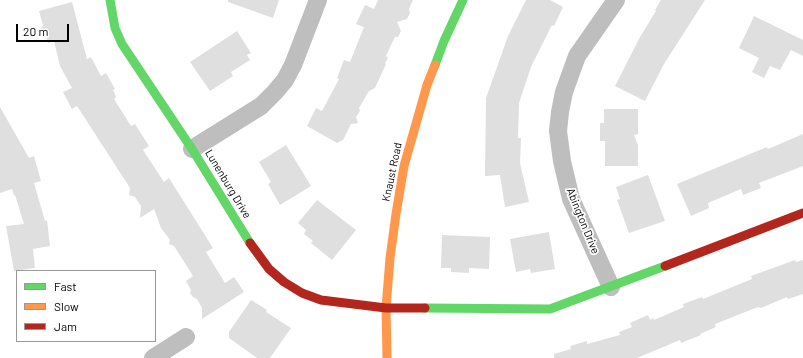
<!DOCTYPE html>
<html>
<head>
<meta charset="utf-8">
<style>
  body { margin:0 }
  #map { position:relative; width:803px; height:358px; overflow:hidden; background:#fff; font-family:Barlow,sans-serif }
  canvas { display:block }
  .legend { position:absolute; left:16px; top:270px; width:140px; height:72px; box-sizing:border-box; background:#fff; border:1px solid #999; margin:0; padding:5px 7px; list-style:none; font-size:12px; color:#000 }
  .legend li { display:flex; align-items:center; gap:8px; height:20px }
  .legend b { width:20px; border:1px solid #999 }
  .scale { position:absolute; left:16px; top:24px; width:53px; height:18px; box-sizing:border-box; border:2px solid #000; border-top:0; padding-left:5px; font-size:12px; line-height:14px; white-space:nowrap; color:#000; -webkit-text-stroke:3px #fff; paint-order:stroke }
</style>
</head>
<body>
<div id="map">
<canvas width="803" height="358"></canvas>
<ul class="legend">
<li><b style="height:5px;background:#63d668"></b>Fast</li>
<li><b style="height:5px;background:#ff974d"></b>Slow</li>
<li><b style="height:5px;background:#b3261e"></b>Jam</li>
</ul>
<div class="scale">20 m</div>
</div>
<script>
const context = document.querySelector('canvas').getContext('2d');
context.lineJoin = 'round';
function fill(path, color) {
  context.fillStyle = color;
  context.fill(path, 'evenodd');
}
function toPath(rows) {
  const path = new Path2D();
  for (const r of rows) {
    path.moveTo(r[0], r[1]);
    for (let i = 2; i < r.length; i += 2) path.lineTo(r[i], r[i + 1]);
  }
  return path;
}
function strokePath(path, color, width, dash) {
  context.strokeStyle = color;
  context.lineWidth = width;
  context.lineCap = dash ? 'butt' : 'round';
  context.setLineDash(dash || []);
  context.stroke(path);
}
function write(font, color, halo, rows, align = 'center') {
  context.font = font + ' Barlow,sans-serif';
  context.lineWidth = 3.5;
  context.setLineDash([]);
  context.textBaseline = 'middle';
  context.strokeStyle = halo;
  context.fillStyle = color;
  for (const [text, x, y, turn = 0] of rows) {
    context.save();
    context.translate(x, y);
    context.rotate((+turn || 0) * Math.PI / 180);
    context.textAlign = isNaN(turn) ? turn : align;
    if (halo) context.strokeText(text, 0, 0);
    context.fillText(text, 0, 0);
    context.restore();
  }
}
fill(toPath([
  [228,0,279,0,273,18,228,2],
  [378,0,413,0,409,9,410,13,407,19,397,22,401,31,398,37,395,37,392,43,386,56,388,58,385,63,386,64,375,88,369,91,359,108,360,111,356,117,358,123,351,124,343,140,337,143,307,126,316,108,322,111,339,79,337,78,344,60,350,62,364,27,356,24,365,5,374,9],
  [526,0,550,0,563,7,554,26,552,25,531,67,519,103,518,138,521,138,520,163,529,202,505,207,500,175,485,176,486,98,508,36],
  [661,0,705,0,664,64,645,101,615,86,640,37,656,11,655,10],
  [72,2,87,59,91,57,101,76,106,73,115,89,113,90,116,97,114,99,131,126,135,124,149,146,143,150,164,182,169,178,213,248,206,252,225,283,234,277,244,292,202,319,202,308,197,299,193,297,190,293,191,290,186,281,193,276,174,246,169,244,170,240,161,228,154,209,140,218,141,206,135,197,129,195,130,188,77,106,72,109,63,92,72,88,60,66,54,41,48,43,45,33,40,31,43,25,39,11],
  [754,16,803,40,803,56,791,50,780,70,770,66,764,78,752,72,759,58,739,48],
  [237,31,251,53,247,55,250,60,231,72,233,76,210,91,190,62],
  [0,107,29,158,34,156,41,181,34,183,45,221,47,220,50,246,33,249,35,268,14,271,6,226,24,224,15,195,14,196,12,189,0,193],
  [604,109,638,109,638,134,634,135,638,145,638,166,605,166,605,141,600,141,600,123,604,123],
  [803,134,803,166,759,183,761,188,743,195,741,189,708,203,709,208,691,216,677,184,767,147,768,149],
  [286,145,311,186,280,205,268,184,271,182,259,162],
  [648,175,665,221,629,233,617,200,620,199,616,187],
  [317,200,356,230,332,260,311,243,313,241,304,234,306,230,298,223],
  [549,232,555,269,531,273,530,269,516,272,510,239],
  [442,235,490,237,489,269,469,268,469,273,451,272,451,268,441,268],
  [795,260,796,262,803,260,803,294,788,299,787,297,761,308,758,307,715,324,716,327,700,334,701,335,681,343,680,340,637,358,554,358,554,354,571,349,570,346,587,341,587,344,620,335,619,332,632,327,630,323,648,315,650,320,653,318,654,320,684,307,683,304,702,297,703,299,752,279,751,276],
  [251,300,267,310,266,312,291,328,270,358,257,358,229,338,229,332]
]), '#dfdfdf');
strokePath(toPath([
  [192,149,261,106,275,92,285,80,293,65,318,0],
  [611,287,571,199,562,161,558,131,560,112,564,92,577,56,616,0],
  [153,358,186,337]
]), '#bebebe', 18);
strokePath(toPath([
  [110,0,115,28,122,44,192,149,250,243],
  [435,65,444,41,463,0],
  [425,308,550,309,665,266]
]), '#63d668', 9);
strokePath(toPath([
  [387,358,386,308,390,258,396,214,404,166,427,85,435,65]
]), '#ff974d', 9);
strokePath(toPath([
  [250,243,269,269,284,282,302,293,321,300,386,308,425,308],
  [665,266,803,213]
]), '#b3261e', 9);
write('11px', '#000', '#fff', [
  ["Knaust Road",392,172,-78],
  ["Lunenburg Drive",228,184,59],
  ["Abington Drive",583,221,68]
]);
</script>
</body>
</html>
